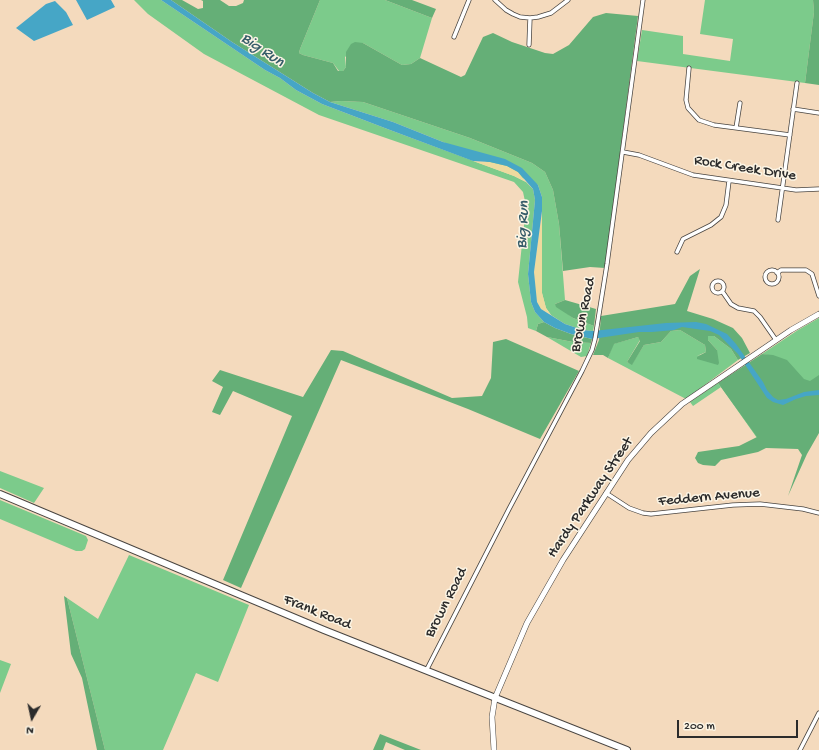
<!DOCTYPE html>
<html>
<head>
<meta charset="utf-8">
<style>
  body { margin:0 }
  #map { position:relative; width:819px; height:750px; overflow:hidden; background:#f4dabd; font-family:"Gochi Hand",sans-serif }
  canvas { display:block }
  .north { position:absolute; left:12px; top:698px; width:40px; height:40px; -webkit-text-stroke:3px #fcf5e5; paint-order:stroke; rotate:189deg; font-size:11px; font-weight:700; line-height:16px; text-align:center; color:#2b2b2b }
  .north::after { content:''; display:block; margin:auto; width:14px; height:18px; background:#2b2b2b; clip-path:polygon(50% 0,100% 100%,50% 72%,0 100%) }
  .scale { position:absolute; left:677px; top:720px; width:121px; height:18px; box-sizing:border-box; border:2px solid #2b2b2b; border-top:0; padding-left:5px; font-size:12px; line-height:14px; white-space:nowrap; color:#2b2b2b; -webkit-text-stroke:3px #fcf5e5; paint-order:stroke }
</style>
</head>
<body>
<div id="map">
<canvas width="819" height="750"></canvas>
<div class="north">N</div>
<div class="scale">200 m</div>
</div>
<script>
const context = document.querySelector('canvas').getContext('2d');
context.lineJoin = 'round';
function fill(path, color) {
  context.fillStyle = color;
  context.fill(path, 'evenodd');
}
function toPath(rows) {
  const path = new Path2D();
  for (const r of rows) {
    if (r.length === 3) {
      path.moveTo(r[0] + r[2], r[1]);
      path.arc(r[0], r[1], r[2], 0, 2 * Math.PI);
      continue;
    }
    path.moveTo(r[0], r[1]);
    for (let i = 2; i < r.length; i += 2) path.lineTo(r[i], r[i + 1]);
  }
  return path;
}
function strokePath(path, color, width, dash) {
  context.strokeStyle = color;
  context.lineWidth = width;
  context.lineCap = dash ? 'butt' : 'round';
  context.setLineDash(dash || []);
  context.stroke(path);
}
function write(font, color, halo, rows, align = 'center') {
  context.font = font + ' "Gochi Hand",sans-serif';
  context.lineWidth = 3;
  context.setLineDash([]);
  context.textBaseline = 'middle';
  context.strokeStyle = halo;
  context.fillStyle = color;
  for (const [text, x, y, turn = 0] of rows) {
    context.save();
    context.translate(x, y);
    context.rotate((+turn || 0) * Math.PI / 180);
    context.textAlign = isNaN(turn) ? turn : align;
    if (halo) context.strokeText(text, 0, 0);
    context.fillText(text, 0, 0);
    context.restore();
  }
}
fill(toPath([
  [134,0,161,0,265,70,280,78,296,90,322,104,390,130,514,176,526,182,533,189,535,200,528,274,531,302,535,312,544,322,538,324,536,331,528,328,527,317,518,282,526,206,523,192,514,182,319,115,204,54,148,14],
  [320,0,385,0,432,18,420,58,411,64,402,65,363,43,345,57,346,67,343,71,339,71,333,63,303,55,299,53,300,49],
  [705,0,813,0,814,12,805,83,637,61,642,30,683,36,683,54,730,61,733,39,700,34],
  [341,101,363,102,470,138,532,163,545,172,553,190,559,224,565,300,555,304,573,318,594,326,593,331,583,330,565,324,551,315,546,308,542,293,542,197,538,185,443,142,393,122,330,102],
  [819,318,819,408,757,438,721,387,693,406,690,402,718,383,721,387,768,355,762,354,798,330],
  [680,330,705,345,706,352,697,356,717,350,708,340,708,336,714,336,731,349,738,360,686,399,608,358,613,344,638,337,640,340,627,362,632,364,644,345,661,342,671,331],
  [547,337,573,342,591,343,587,356,581,357],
  [0,471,44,488,34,503,0,488],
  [0,500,86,536,88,540,85,549,82,551,76,551,0,519],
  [129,555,249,605,218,682,196,673,163,750,105,750,67,598,98,619],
  [0,660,11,664,0,693]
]), '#7ccb8b');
fill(toPath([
  [171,0,182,0,198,9,203,8,203,1,201,0,220,0,229,6,236,6,243,3,244,0,320,0,300,49,299,53,303,55,333,63,338,71,343,71,346,67,346,52,351,44,355,42,363,43,402,65,411,64,420,58,461,77,465,75,483,37,493,33,512,42,545,53,553,54,569,45,593,17,606,13,638,16,605,268,590,267,563,271,559,224,553,190,545,172,532,163,470,138,363,102,341,101,330,102,313,93,232,42],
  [385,0,412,0,436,9,432,18],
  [813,0,819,0,819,85,805,83,814,12],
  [700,269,687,311,713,319,733,328,742,338,750,353,738,360,731,349,714,336,708,336,708,340,717,350,719,363,718,365,697,359,697,357,706,352,705,345,680,330,671,331,661,342,644,345,632,365,627,362,640,341,638,337,614,344,608,358,603,355,593,355,599,340,601,316,675,304,690,276],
  [565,300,596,309,594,326,573,318,556,307,555,304],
  [544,322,555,328,571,334,592,339,591,343,573,342,547,337,536,331,538,324],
  [506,339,579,371,540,439,468,409,341,360,241,588,223,580,292,416,233,391,220,415,212,412,223,387,212,381,220,370,303,397,331,350,343,351,452,398,482,396,491,378,493,342],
  [762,354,773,355,787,360,804,379,810,381,819,375,819,433,807,454,788,496,802,455,798,449,766,448,758,452,721,460,715,466,703,465,698,463,695,458,698,452,739,446,757,437,718,383],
  [64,596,67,598,105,750,97,750,82,678,71,654],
  [380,734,421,750,405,750,386,742,383,750,373,750]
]), '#65af77');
fill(toPath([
  [473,161,490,162,507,166,518,172,526,182,514,176],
  [542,211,542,293,546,308,551,315,541,309,537,303,535,292,534,272]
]), '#eeda9e');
fill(toPath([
  [76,0,111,0,115,7,87,20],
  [161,0,171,0,232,42,313,93,330,102,393,122,443,142,505,159,522,168,538,185,542,197,542,211,534,272,537,302,541,309,565,324,583,330,593,331,666,323,696,322,706,324,727,334,736,344,763,382,767,390,773,397,778,400,786,399,804,392,819,390,819,395,806,396,796,399,783,405,773,402,767,398,738,354,719,335,710,331,682,327,674,330,652,332,639,332,592,339,571,334,555,328,544,322,535,312,531,302,528,274,535,200,533,189,518,172,507,166,490,162,473,161,390,130,322,104,296,90,280,78,265,70],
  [55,1,66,12,73,25,34,41,16,28,46,4]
]), '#46a6c6');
const street = toPath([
  [495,0,506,10,513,14,520,17,530,18,538,17,551,13,568,0],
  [454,37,469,0],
  [529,45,530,18],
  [689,68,686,100,688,108,699,120,714,125,790,135],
  [793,109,819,113],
  [736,128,740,103],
  [623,152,639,155,693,175,796,190,819,189],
  [778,220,797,83],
  [677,252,683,239,711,225,721,217,726,205,729,181],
  [772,277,7],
  [777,273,781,270,806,270,812,274,819,296],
  [718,287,6],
  [722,291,731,304,738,308,754,311,760,317,776,340],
  [606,493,629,508,643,513,651,514,733,505,760,504,803,509,819,513],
  [426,671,509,509,582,371,592,350,595,339,607,264,643,0],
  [800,750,819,713]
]);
const secondary = toPath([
  [494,750,492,717,495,698,527,623,563,560,628,460,651,433,682,404,791,330,819,314]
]);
const primary = toPath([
  [0,494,324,630,627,750]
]);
strokePath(street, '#494541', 5);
strokePath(secondary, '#494541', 6);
strokePath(primary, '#494541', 8);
strokePath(street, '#fff', 3.5);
strokePath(secondary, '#fff', 5);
strokePath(primary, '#fff', 6);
write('15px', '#2b2b2b', '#fcf5e5', [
  ["Rock Creek Drive",745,169,9],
  ["Brown Road",584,315,-78],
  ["Hardy Parkway Street",591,498,-56],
  ["Feddern Avenue",709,498,-5],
  ["Brown Road",447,603,-63],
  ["Frank Road",317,613,22]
]);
write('italic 16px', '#365c69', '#fcf5e5', [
  ["Big Run",262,51,34],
  ["Big Run",524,225,-87]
]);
</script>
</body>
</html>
